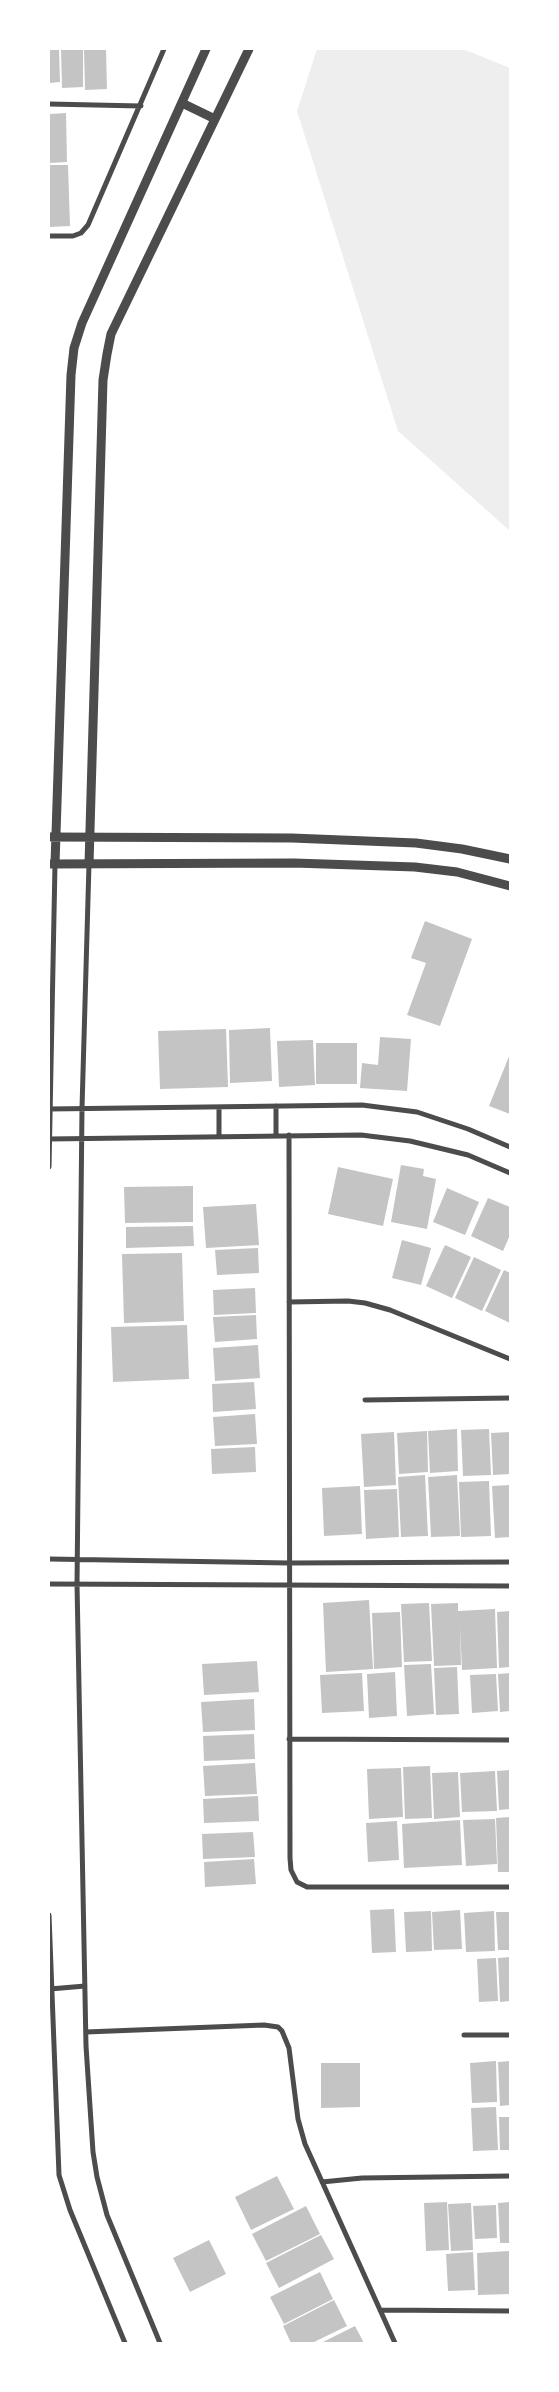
<!DOCTYPE html>
<html>
<head>
<meta charset="utf-8">
<style>
  body { margin:0 }
  #map { position:relative; width:559px; height:2392px; overflow:hidden; background:#fff; font-family:"Noto Sans",sans-serif }
  canvas { display:block }
  .frame { position:absolute; inset:0; border:50px solid #fff; pointer-events:none }
</style>
</head>
<body>
<div id="map">
<canvas width="559" height="2392"></canvas>
<div class="frame"></div>
</div>
<script>
const context = document.querySelector('canvas').getContext('2d');
context.lineJoin = 'round';
function fill(path, color) {
  context.fillStyle = color;
  context.fill(path, 'evenodd');
}
function toPath(rows) {
  const path = new Path2D();
  for (const r of rows) {
    path.moveTo(r[0], r[1]);
    for (let i = 2; i < r.length; i += 2) path.lineTo(r[i], r[i + 1]);
  }
  return path;
}
function strokePath(path, color, width, dash) {
  context.strokeStyle = color;
  context.lineWidth = width;
  context.lineCap = dash ? 'butt' : 'round';
  context.setLineDash(dash || []);
  context.stroke(path);
}
fill(toPath([
  [317,49,463,49,510,68,510,531,398,431,297,111]
]), '#eee');
fill(toPath([
  [49,49,59,49,60,82,49,83],
  [61,49,83,49,83,87,62,88],
  [84,49,106,49,107,89,85,90],
  [66,113,67,162,49,163,49,114],
  [49,165,68,165,70,226,49,227],
  [425,921,472,939,440,1026,407,1015,426,963,411,958],
  [270,1028,272,1081,230,1083,229,1030],
  [226,1029,228,1087,160,1089,158,1031],
  [380,1037,411,1039,407,1091,360,1088,362,1063,378,1065],
  [313,1040,315,1085,279,1087,277,1041],
  [316,1043,357,1043,357,1084,316,1084],
  [510,1054,510,1114,489,1106],
  [401,1165,424,1169,423,1176,436,1179,427,1229,391,1222],
  [338,1167,393,1179,383,1226,328,1214],
  [193,1186,193,1222,125,1223,124,1187],
  [447,1188,479,1202,465,1235,433,1222],
  [488,1198,510,1207,510,1235,503,1251,471,1236],
  [256,1204,259,1245,206,1248,203,1207],
  [193,1226,194,1246,126,1248,126,1227],
  [402,1240,431,1248,421,1285,392,1278],
  [445,1245,471,1257,452,1298,426,1286],
  [258,1248,259,1273,217,1275,215,1250],
  [182,1253,184,1321,124,1323,122,1254],
  [474,1257,501,1270,482,1311,455,1298],
  [504,1270,510,1273,510,1323,485,1311],
  [255,1288,256,1313,214,1315,213,1290],
  [256,1315,257,1339,215,1342,213,1317],
  [187,1325,189,1379,113,1382,111,1327],
  [258,1345,260,1378,215,1381,213,1348],
  [254,1382,256,1409,213,1412,212,1384],
  [255,1414,257,1444,215,1446,213,1417],
  [457,1429,458,1471,430,1473,428,1431],
  [489,1429,491,1475,463,1476,461,1430],
  [427,1431,428,1472,399,1474,397,1433],
  [394,1432,396,1485,364,1487,361,1434],
  [510,1432,510,1474,493,1475,491,1433],
  [255,1447,256,1472,212,1474,211,1449],
  [425,1475,428,1536,401,1537,398,1477],
  [457,1475,460,1536,431,1537,428,1477],
  [489,1481,491,1536,461,1537,459,1482],
  [510,1485,510,1537,495,1538,492,1486],
  [360,1486,362,1534,324,1536,322,1488],
  [397,1489,399,1537,366,1539,364,1490],
  [369,1600,373,1669,326,1672,323,1603],
  [429,1603,432,1661,404,1662,401,1604],
  [458,1603,458,1611,495,1609,497,1668,462,1670,460,1626,461,1665,434,1666,431,1604],
  [510,1611,510,1667,499,1668,497,1612],
  [400,1612,402,1667,374,1669,372,1613],
  [257,1661,259,1692,204,1695,202,1664],
  [431,1664,434,1714,407,1716,404,1665],
  [457,1667,459,1714,436,1715,434,1668],
  [395,1672,397,1716,369,1718,367,1674],
  [362,1673,364,1711,322,1713,320,1675],
  [510,1673,510,1711,500,1712,498,1674],
  [496,1674,498,1711,472,1713,470,1675],
  [254,1699,255,1730,203,1732,201,1702],
  [254,1734,255,1759,204,1761,203,1736],
  [255,1763,257,1794,205,1796,203,1766],
  [430,1766,432,1818,405,1819,403,1767],
  [401,1768,403,1817,369,1819,367,1769],
  [510,1770,510,1809,499,1810,497,1771],
  [495,1771,497,1811,462,1812,460,1773],
  [458,1772,460,1817,434,1819,432,1773],
  [258,1796,259,1821,204,1823,203,1799],
  [510,1817,510,1872,498,1872,496,1818],
  [495,1819,497,1864,466,1866,463,1820],
  [460,1820,462,1865,404,1868,402,1824],
  [397,1821,399,1860,368,1862,366,1823],
  [253,1832,255,1857,203,1859,202,1834],
  [254,1859,256,1884,205,1887,204,1862],
  [394,1909,396,1952,372,1953,370,1910],
  [460,1910,462,1949,434,1950,432,1912],
  [431,1911,432,1951,406,1952,404,1912],
  [494,1911,495,1951,466,1952,464,1913],
  [496,1912,510,1912,510,1950,498,1950],
  [510,1957,510,2001,500,2002,498,1958],
  [496,1958,498,2001,479,2002,477,1959],
  [496,2061,497,2102,472,2103,470,2063],
  [510,2061,510,2105,500,2106,498,2062],
  [321,2063,360,2063,360,2107,321,2108],
  [496,2107,498,2150,473,2151,471,2108],
  [499,2117,510,2117,510,2150,500,2150],
  [277,2176,294,2209,251,2230,235,2197],
  [447,2202,449,2250,426,2251,424,2203],
  [510,2202,510,2243,500,2243,498,2203],
  [471,2203,473,2250,451,2251,448,2204],
  [496,2205,497,2238,475,2239,473,2206],
  [306,2206,320,2234,266,2261,252,2234],
  [321,2235,334,2259,279,2288,266,2263],
  [209,2240,226,2274,190,2292,173,2258],
  [509,2251,510,2294,478,2295,477,2253],
  [473,2252,475,2290,448,2291,446,2254],
  [320,2272,333,2299,284,2324,270,2297],
  [334,2300,347,2326,312,2343,291,2343,283,2326],
  [355,2326,364,2343,321,2343]
]), '#c4c4c4');
strokePath(toPath([
  [49,104,141,106],
  [49,236,73,236,81,233,88,225,164,49],
  [89,864,82,1108,77,1584,86,2046,93,2152,97,2177,107,2215,160,2343],
  [276,1106,276,1136],
  [219,1107,219,1137],
  [49,1109,362,1105,417,1112,468,1129,510,1147],
  [289,1135,290,1858,291,1870,297,1882,307,1887,510,1887],
  [49,1139,361,1135,410,1141,468,1155,510,1173],
  [49,1167,55,864],
  [289,1302,348,1301,365,1303,390,1310,510,1359],
  [365,1400,510,1398],
  [49,1559,289,1563,510,1562],
  [49,1584,510,1586],
  [289,1739,510,1740],
  [49,1915,59,2175,70,2210,125,2343],
  [50,1989,85,1986],
  [86,2032,264,2025,278,2027,282,2031,289,2048,298,2119,305,2144,395,2343],
  [464,2035,510,2035],
  [322,2182,362,2178,510,2176],
  [380,2310,510,2311]
]), '#4c4c4c', 5);
strokePath(toPath([
  [182,103,215,119],
  [49,837,292,838,416,843,462,849,510,859],
  [49,864,294,863,415,867,457,872,510,886],
  [55,864,71,375,74,348,82,323,206,49],
  [89,864,103,380,107,354,111,334,249,49]
]), '#4c4c4c', 9);
</script>
</body>
</html>
